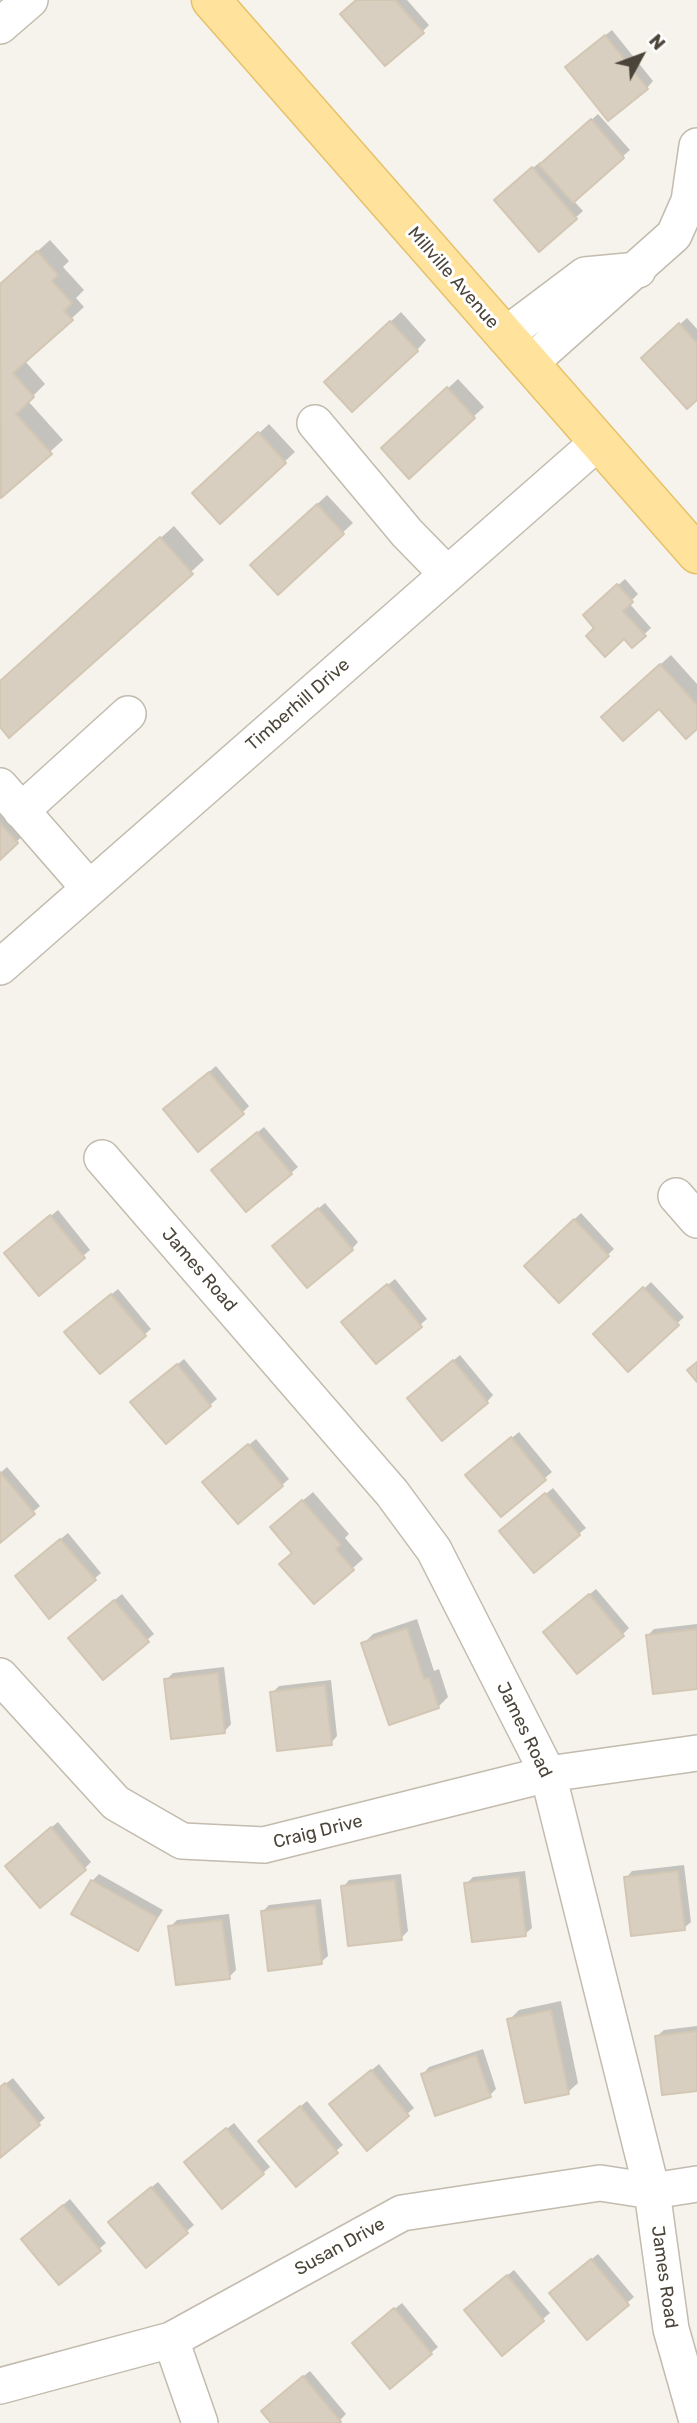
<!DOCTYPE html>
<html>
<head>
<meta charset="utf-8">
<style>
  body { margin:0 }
  #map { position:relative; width:697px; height:2423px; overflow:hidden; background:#f6f3ec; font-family:Rubik,sans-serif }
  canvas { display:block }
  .north { position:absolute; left:606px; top:21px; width:70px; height:70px; -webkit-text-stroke:5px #fff; paint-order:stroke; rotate:49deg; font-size:19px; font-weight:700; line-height:28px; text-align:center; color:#4b4439 }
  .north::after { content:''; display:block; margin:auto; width:24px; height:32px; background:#4b4439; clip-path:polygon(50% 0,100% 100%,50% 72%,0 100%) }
</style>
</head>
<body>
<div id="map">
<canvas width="697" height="2423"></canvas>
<div class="north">N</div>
</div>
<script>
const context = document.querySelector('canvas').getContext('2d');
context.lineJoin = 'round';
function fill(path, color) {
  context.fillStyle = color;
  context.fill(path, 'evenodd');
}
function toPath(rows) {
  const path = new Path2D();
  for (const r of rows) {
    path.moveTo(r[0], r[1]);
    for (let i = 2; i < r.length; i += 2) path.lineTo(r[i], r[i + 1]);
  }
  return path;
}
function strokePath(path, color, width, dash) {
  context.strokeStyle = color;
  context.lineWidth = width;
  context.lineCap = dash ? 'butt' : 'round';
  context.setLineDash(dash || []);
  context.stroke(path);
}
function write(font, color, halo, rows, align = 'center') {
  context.font = font + ' Rubik,sans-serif';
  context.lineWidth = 6;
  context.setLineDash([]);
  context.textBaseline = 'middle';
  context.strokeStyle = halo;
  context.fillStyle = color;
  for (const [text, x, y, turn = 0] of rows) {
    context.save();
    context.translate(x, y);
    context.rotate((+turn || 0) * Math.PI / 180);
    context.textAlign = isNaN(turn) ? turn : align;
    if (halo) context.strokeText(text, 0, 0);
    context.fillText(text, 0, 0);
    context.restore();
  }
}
fill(toPath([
  [358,0,407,0,429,25,423,31],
  [612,30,653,81,647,88,573,61],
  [598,114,630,150,573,200,583,211,539,250,503,194,540,162,542,164],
  [50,240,69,261,63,267,84,290,76,298,84,307,25,361,45,384,28,401,63,440,1,496,0,285],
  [401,312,426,340,417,350,336,372],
  [687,318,697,329,697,397,650,351],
  [458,379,484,407,409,476,393,439],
  [269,424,295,452,220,521,204,484],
  [327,495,353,523,278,593,262,555],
  [174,526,204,560,10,736,0,725,0,682],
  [625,579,638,594,629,603,651,628,632,646,625,637,596,628,592,608],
  [671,655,697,684,697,726,659,706,613,707],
  [0,802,27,832,0,857],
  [216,1066,249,1106,242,1113,172,1103],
  [264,1127,298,1167,291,1173,220,1164],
  [325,1203,358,1242,352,1249,281,1240],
  [58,1210,90,1250,39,1293,13,1247],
  [581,1213,614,1249,559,1301,526,1266],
  [395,1279,427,1319,376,1362,350,1316],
  [651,1282,684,1317,629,1369,596,1334],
  [118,1289,151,1329,144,1335,73,1326],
  [460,1355,493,1395,487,1402,416,1392],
  [184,1359,217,1399,210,1405,139,1396],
  [519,1432,552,1472,501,1515,474,1469],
  [256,1439,289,1479,238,1522,211,1476],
  [7,1467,40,1506,0,1541,0,1473],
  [553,1488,586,1528,534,1571,508,1525],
  [313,1492,349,1534,345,1538,363,1559,315,1602,282,1518],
  [68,1533,101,1573,94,1579,23,1570],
  [596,1589,629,1628,622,1635,552,1626],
  [122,1594,154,1634,103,1677,77,1631],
  [417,1619,434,1671,439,1669,448,1697,438,1707,363,1644,373,1634],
  [697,1624,697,1687,648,1635,654,1629],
  [224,1667,231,1724,225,1731,166,1680,173,1673],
  [331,1680,337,1736,331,1743,272,1693,279,1686],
  [58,1822,91,1862,85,1868,13,1859],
  [684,1865,691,1922,684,1928,626,1878,632,1871],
  [525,1871,532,1928,525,1934,466,1884,473,1877],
  [99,1874,163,1910,138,1949,92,1881],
  [401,1874,408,1931,401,1938,343,1887,349,1880],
  [321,1899,328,1956,321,1962,262,1912,269,1905],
  [229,1914,236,1970,229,1977,170,1927,177,1920],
  [561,2001,578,2083,568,2092,509,2020,519,2010],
  [697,2026,697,2089,657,2036,664,2030],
  [483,2049,496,2089,490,2095,423,2074,429,2067],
  [379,2064,414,2108,367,2148,338,2098],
  [13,2078,45,2118,0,2156,0,2088],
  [307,2101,343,2145,296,2184,266,2135],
  [234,2123,270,2167,263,2173,193,2156],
  [158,2182,194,2225,146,2266,117,2215],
  [70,2199,106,2243,59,2283,30,2233],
  [598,2254,634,2297,587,2337,558,2287],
  [514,2270,550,2313,502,2353,473,2303],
  [402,2303,438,2347,390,2387,361,2336],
  [310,2371,346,2414,337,2423,273,2423,269,2404]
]), '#0003');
const building = toPath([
  [356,0,395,0,424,33,385,66,340,14,356,0],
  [605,35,648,89,608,121,565,67,605,35],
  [591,119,624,158,573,203,539,165,591,119],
  [532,167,577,219,539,252,494,200,532,167],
  [37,251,58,275,52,281,72,303,64,311,73,320,13,373,34,397,16,414,52,454,1,498,0,284,37,251],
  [390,321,418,351,352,412,324,382,390,321],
  [679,323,697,343,697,400,687,409,641,358,679,323],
  [447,387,475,418,409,479,381,448,447,387],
  [258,432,286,463,220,524,192,493,258,432],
  [317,504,344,534,278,595,250,565,317,504],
  [160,537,193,574,9,738,0,727,0,681,160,537],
  [617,584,633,602,623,611,646,636,632,648,624,639,605,657,586,636,594,628,583,615,617,584],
  [660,664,697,705,697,729,686,739,659,709,623,741,601,717,660,664],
  [0,823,18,843,0,860,0,823],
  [209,1072,244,1114,198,1152,163,1109,209,1072],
  [257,1132,292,1174,246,1212,211,1170,257,1132],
  [318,1208,353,1250,307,1288,272,1246,318,1208],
  [50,1215,85,1258,39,1296,4,1253,50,1215],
  [574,1219,609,1256,559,1303,524,1266,574,1219],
  [387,1284,422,1327,376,1364,341,1322,387,1284],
  [643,1287,679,1325,628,1372,593,1334,643,1287],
  [111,1294,146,1336,100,1374,64,1332,111,1294],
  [453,1360,488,1403,442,1441,407,1398,453,1360],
  [697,1362,697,1382,687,1370,697,1362],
  [177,1364,211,1406,166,1444,130,1402,177,1364],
  [511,1437,546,1480,501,1517,465,1475,511,1437],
  [248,1444,283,1486,238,1524,202,1482,248,1444],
  [0,1472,35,1514,0,1543,0,1472],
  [545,1493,580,1535,534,1573,499,1531,545,1493],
  [302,1500,341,1545,336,1549,354,1570,314,1604,279,1564,292,1553,270,1527,302,1500],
  [60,1539,96,1580,49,1619,15,1576,60,1539],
  [589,1594,624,1636,577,1674,543,1632,589,1594],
  [114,1600,149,1642,103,1680,68,1638,114,1600],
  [407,1628,424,1679,429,1678,439,1708,389,1725,361,1643,407,1628],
  [697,1629,697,1689,653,1694,646,1635,697,1629],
  [218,1673,225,1733,171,1739,164,1679,218,1673],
  [325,1685,332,1745,277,1751,270,1692,325,1685],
  [51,1827,86,1870,40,1908,5,1866,51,1827],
  [678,1871,685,1930,631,1936,624,1877,678,1871],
  [519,1877,526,1936,472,1942,464,1883,519,1877],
  [91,1880,157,1917,138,1951,71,1914,91,1880],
  [395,1880,402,1940,348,1946,341,1886,395,1880],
  [315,1905,322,1964,268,1971,261,1911,315,1905],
  [222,1920,230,1979,176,1985,168,1926,222,1920],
  [551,2010,569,2094,525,2103,507,2019,551,2010],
  [697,2031,697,2091,662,2095,655,2036,697,2031],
  [476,2055,491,2097,435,2116,421,2074,476,2055],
  [371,2070,409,2116,367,2151,329,2104,371,2070],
  [5,2083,40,2125,0,2158,0,2087,5,2083],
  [300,2106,338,2153,296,2187,258,2141,300,2106],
  [226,2128,264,2174,222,2209,184,2162,226,2128],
  [151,2187,188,2233,146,2268,108,2222,151,2187],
  [63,2205,101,2251,59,2285,21,2239,63,2205],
  [591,2259,629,2305,587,2340,549,2293,591,2259],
  [507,2275,544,2321,502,2356,464,2310,507,2275],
  [394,2308,432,2354,390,2389,352,2343,394,2308],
  [303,2376,341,2422,340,2423,271,2423,261,2411,303,2376]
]);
fill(building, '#d8cfc1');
strokePath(building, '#d3c7b4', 2);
const minor = toPath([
  [0,26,30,0],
  [504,336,585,275,638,270],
  [529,364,674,235,689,201,697,146],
  [315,423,407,533,447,574],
  [0,786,89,888],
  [21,811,128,714],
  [0,967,597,443],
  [102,1158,392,1493,434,1550,548,1774,652,2191,671,2329,697,2421],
  [676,1196,697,1220],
  [0,1676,116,1803,182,1841,264,1845,548,1774,697,1753],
  [171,2340,200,2423],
  [0,2386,171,2340,402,2213,600,2183,652,2191,697,2184]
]);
const major = toPath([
  [211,0,697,554]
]);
strokePath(minor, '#c2bbae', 38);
strokePath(major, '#e6c16a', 41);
strokePath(minor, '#fff', 35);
strokePath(major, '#ffe39c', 38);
write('18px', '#4b4439', '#fff', [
  ["Millville Avenue",453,278,49],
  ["Timberhill Drive",298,705,-41],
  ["James Road",199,1270,49],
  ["James Road",524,1730,64],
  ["Craig Drive",318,1832,-14],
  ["Susan Drive",340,2247,-29],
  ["James Road",664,2277,82]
]);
</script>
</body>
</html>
